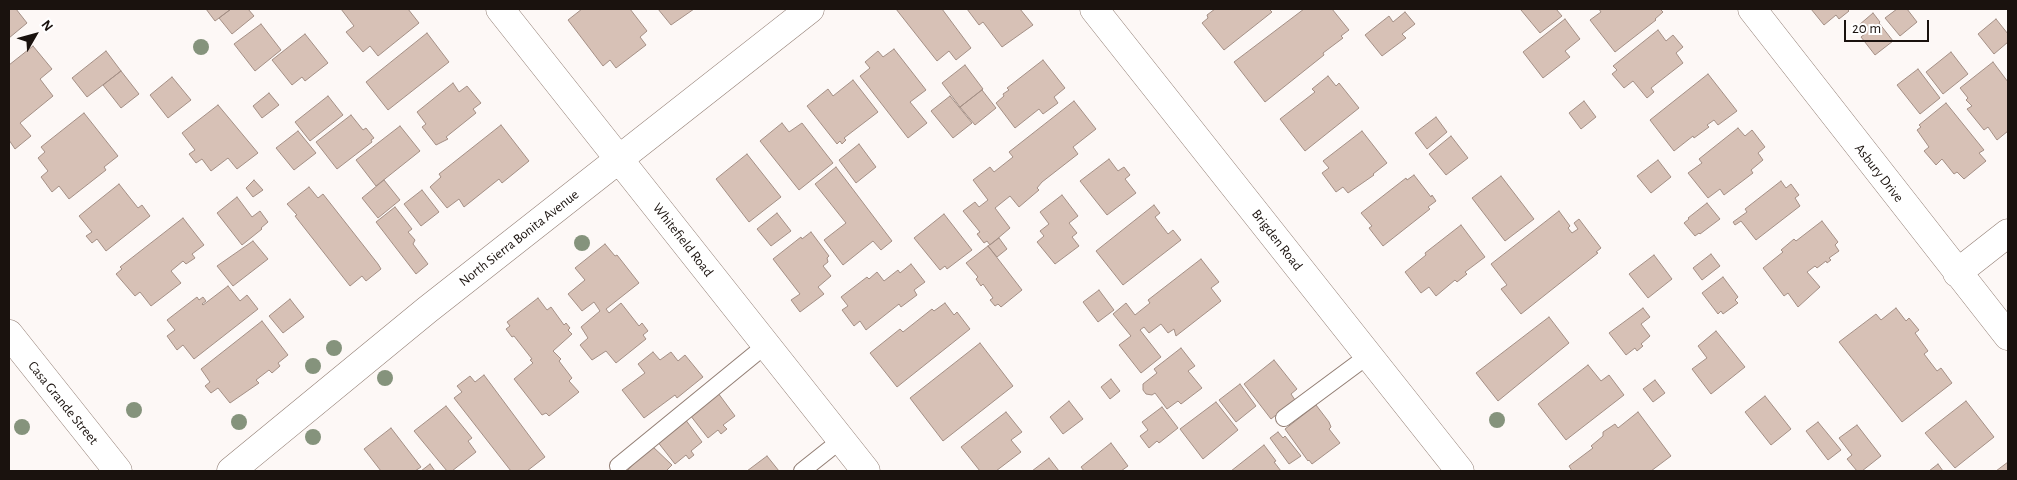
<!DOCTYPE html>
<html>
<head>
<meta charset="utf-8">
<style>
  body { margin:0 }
  #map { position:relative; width:2017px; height:480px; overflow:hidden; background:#fdf8f6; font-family:"Alegreya Sans",sans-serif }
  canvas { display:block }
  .frame { position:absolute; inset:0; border:10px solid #1a120e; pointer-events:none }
  .north { position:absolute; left:10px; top:10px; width:50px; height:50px; -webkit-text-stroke:4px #fff; paint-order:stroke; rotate:52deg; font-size:14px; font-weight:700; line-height:20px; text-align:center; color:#1a120e }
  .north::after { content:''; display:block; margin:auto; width:18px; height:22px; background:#1a120e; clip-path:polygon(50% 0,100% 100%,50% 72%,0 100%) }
  .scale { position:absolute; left:1844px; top:20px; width:85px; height:22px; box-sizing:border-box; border:2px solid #1a120e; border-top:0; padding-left:6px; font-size:15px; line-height:18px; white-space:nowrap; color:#1a120e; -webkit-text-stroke:4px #fff; paint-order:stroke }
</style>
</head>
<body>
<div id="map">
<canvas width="2017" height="480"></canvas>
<div class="frame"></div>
<div class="north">N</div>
<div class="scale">20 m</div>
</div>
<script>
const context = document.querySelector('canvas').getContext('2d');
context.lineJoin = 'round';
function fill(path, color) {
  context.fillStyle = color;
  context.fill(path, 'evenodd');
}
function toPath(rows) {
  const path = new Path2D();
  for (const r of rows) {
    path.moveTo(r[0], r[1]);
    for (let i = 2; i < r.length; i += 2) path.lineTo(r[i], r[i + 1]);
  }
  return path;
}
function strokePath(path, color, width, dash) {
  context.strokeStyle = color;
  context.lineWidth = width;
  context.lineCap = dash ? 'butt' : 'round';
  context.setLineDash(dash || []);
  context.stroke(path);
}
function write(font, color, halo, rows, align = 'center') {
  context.font = font + ' "Alegreya Sans",sans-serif';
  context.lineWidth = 4;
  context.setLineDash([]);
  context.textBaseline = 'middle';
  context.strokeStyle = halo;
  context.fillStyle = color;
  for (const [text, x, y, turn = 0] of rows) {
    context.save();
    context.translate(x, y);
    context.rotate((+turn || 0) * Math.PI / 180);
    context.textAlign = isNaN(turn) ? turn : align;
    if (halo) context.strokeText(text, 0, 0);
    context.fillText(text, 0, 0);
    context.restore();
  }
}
const building = toPath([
  [9,9,16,9,27,23,9,38,9,9],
  [206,9,231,9,215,21,206,9],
  [231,9,248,9,254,16,232,34,219,18,231,9],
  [341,9,408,9,419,23,378,56,370,46,363,52,346,32,354,26,341,9],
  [582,9,630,9,647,31,640,37,646,45,616,68,610,60,603,66,568,20,582,9],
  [658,9,694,9,671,25,658,9],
  [896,9,942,9,971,48,956,60,949,51,937,61,896,9],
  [967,9,1020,9,1033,25,1002,47,983,22,979,25,967,9],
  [1215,9,1269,9,1272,12,1224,50,1202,23,1208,18,1207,15,1215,9],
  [1304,9,1332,9,1349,30,1341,36,1343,38,1323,53,1324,55,1265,102,1234,62,1304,9],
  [1524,9,1556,9,1562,16,1540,33,1521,10,1524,9],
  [1599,9,1660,9,1663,12,1655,19,1656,20,1615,52,1590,20,1601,12,1599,9],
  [1811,9,1847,9,1849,11,1839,19,1836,15,1824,25,1811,9],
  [1897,9,1907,9,1917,22,1900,36,1885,18,1897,9],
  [1405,12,1415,24,1402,34,1406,38,1382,56,1365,35,1389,16,1393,22,1405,12],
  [1873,13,1880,22,1879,23,1893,41,1875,55,1861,37,1866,33,1859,25,1873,13],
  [1565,19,1580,39,1565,51,1570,57,1543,78,1523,52,1565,19],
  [1996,19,2008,34,2008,42,1994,54,1978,34,1996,19],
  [261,24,281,50,255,71,234,44,261,24],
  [1658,30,1666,41,1673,35,1683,47,1676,53,1683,63,1651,88,1654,92,1647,98,1633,81,1624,88,1612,74,1617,70,1613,66,1658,30],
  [427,33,449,62,388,110,366,82,427,33],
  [305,34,328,63,305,81,302,77,292,85,272,60,305,34],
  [33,46,52,69,40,79,53,96,20,123,31,136,15,149,9,140,9,65,33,46],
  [894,49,926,90,910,102,927,123,908,138,860,76,870,68,865,62,878,51,883,57,894,49],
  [106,51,121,71,87,97,72,78,106,51],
  [1951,52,1968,74,1943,94,1926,72,1951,52],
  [1043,60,1065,88,1054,97,1058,103,1043,114,1039,109,1015,128,996,103,1004,96,1003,94,1009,90,1007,88,1043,60],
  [1993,62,2008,82,2008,131,1997,140,1988,127,1984,130,1967,109,1972,106,1966,100,1968,98,1960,88,1993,62],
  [965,65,983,89,960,107,942,83,965,65],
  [1918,69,1940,98,1920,114,1897,85,1918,69],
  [121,71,139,94,121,108,103,85,121,71],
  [1708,74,1737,111,1718,125,1714,120,1707,125,1709,127,1694,138,1693,136,1674,151,1650,120,1708,74],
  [1328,76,1336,86,1339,83,1359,108,1305,151,1280,119,1315,92,1312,89,1328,76],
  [172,77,191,100,168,118,150,95,172,77],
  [853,80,878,112,844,138,846,140,842,144,840,141,837,144,807,106,828,89,833,96,853,80],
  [453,83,459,92,467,86,481,103,473,109,476,113,446,137,448,139,436,145,422,127,426,124,417,112,453,83],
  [982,90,996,108,975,125,960,107,982,90],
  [269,93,279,105,262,118,253,106,269,93],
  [328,96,343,115,310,141,295,122,328,96],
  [950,96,972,123,953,138,931,111,950,96],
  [1074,101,1096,129,1073,147,1078,154,1042,182,1037,188,1039,190,1019,207,1010,196,995,208,1010,228,990,245,987,241,984,243,977,234,980,232,963,211,975,202,979,207,988,200,973,180,990,167,994,172,1013,157,1009,152,1074,101],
  [1584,101,1596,117,1581,129,1569,113,1584,101],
  [1946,103,1984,150,1979,153,1986,161,1964,179,1957,172,1954,174,1942,159,1936,165,1924,151,1929,147,1917,130,1921,127,1919,125,1946,103],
  [218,105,258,153,237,169,228,158,211,171,202,159,196,163,189,154,195,150,182,133,218,105],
  [84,113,118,156,104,167,106,170,69,199,59,186,52,192,41,177,48,171,38,158,45,152,41,147,84,113],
  [351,115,363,130,366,128,374,138,371,140,372,142,337,169,316,142,351,115],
  [1436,117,1447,132,1427,149,1415,133,1436,117],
  [782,123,789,132,802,123,833,163,799,190,760,141,782,123],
  [501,125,529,161,502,183,499,179,464,207,459,199,447,208,430,187,441,177,439,174,501,125],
  [400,126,420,151,376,186,356,160,400,126],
  [1738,128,1745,136,1752,130,1765,147,1758,153,1763,160,1751,170,1753,173,1724,195,1720,189,1708,198,1688,173,1702,163,1699,159,1738,128],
  [298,131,316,153,294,170,276,148,298,131],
  [1362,131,1387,163,1373,174,1374,175,1348,193,1343,187,1336,192,1322,173,1329,168,1323,161,1362,131],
  [1451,136,1468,158,1446,175,1429,154,1451,136],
  [859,144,876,167,856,183,839,160,859,144],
  [747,154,781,197,749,222,716,179,747,154],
  [1109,159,1118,171,1124,167,1130,175,1125,179,1136,193,1107,215,1080,181,1109,159],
  [1658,160,1671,177,1651,193,1637,176,1658,160],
  [836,167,892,241,881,250,873,241,843,265,824,240,846,223,815,184,836,167],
  [1414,175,1431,197,1432,195,1436,201,1428,207,1430,209,1383,246,1369,228,1372,226,1361,213,1406,178,1407,180,1414,175],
  [1501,176,1534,219,1505,241,1472,198,1501,176],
  [254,180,263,190,253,197,246,188,254,180],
  [384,180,400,200,378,218,362,198,384,180],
  [1781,181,1786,188,1791,184,1799,195,1795,198,1800,206,1756,240,1741,221,1735,225,1733,222,1747,212,1745,209,1781,181],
  [119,184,138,208,142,205,150,216,106,251,97,239,92,243,86,236,92,232,79,216,119,184],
  [309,187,318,198,323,194,378,264,381,269,366,281,362,276,350,286,295,216,297,215,287,204,309,187],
  [422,190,439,212,421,226,404,204,422,190],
  [1062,195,1078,216,1069,223,1077,233,1072,237,1079,246,1055,264,1037,242,1044,236,1040,231,1049,224,1040,212,1062,195],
  [237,197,252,217,260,211,268,222,261,228,262,229,242,245,217,213,237,197],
  [1707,203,1720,219,1700,234,1699,233,1695,236,1684,223,1689,219,1688,218,1707,203],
  [1154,205,1160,213,1155,217,1168,234,1173,230,1181,240,1123,285,1096,251,1154,205],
  [395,207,412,229,408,232,415,240,413,244,428,264,416,274,376,222,395,207],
  [1559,211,1570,226,1568,228,1572,233,1578,229,1574,223,1579,219,1601,248,1596,252,1598,253,1521,314,1501,289,1507,285,1491,264,1559,211],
  [777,213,791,231,771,246,757,229,777,213],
  [944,214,972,250,947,269,945,266,940,270,914,238,944,214],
  [183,218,204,245,192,254,195,258,186,264,183,261,171,271,181,283,151,306,140,292,135,296,116,274,122,269,120,267,183,218],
  [1822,221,1838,242,1835,245,1839,251,1829,258,1831,260,1827,263,1826,261,1817,268,1815,266,1807,272,1820,287,1798,307,1788,293,1784,296,1763,268,1783,252,1781,250,1794,239,1796,241,1822,221],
  [1461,225,1485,257,1465,272,1467,274,1457,282,1455,280,1436,296,1429,287,1421,293,1405,272,1426,255,1425,253,1461,225],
  [811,232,829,256,827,258,828,262,823,266,831,276,818,287,824,294,800,312,791,300,800,294,773,259,801,237,802,239,811,232],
  [999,238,1007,249,997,257,988,246,999,238],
  [253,241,268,259,233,286,217,266,253,241],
  [605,244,615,256,617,255,639,283,606,309,609,313,621,303,639,326,642,323,648,331,643,335,646,339,616,363,606,351,592,360,580,345,588,338,581,327,600,311,594,302,582,311,568,294,585,280,575,268,605,244],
  [988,246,1022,290,1001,307,998,304,995,306,990,300,993,298,983,284,981,286,976,279,978,277,966,263,988,246],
  [1711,254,1720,266,1702,280,1693,268,1711,254],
  [1654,255,1672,279,1648,298,1629,274,1654,255],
  [1201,259,1219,282,1211,288,1221,301,1176,336,1174,329,1168,333,1161,324,1149,333,1144,327,1140,330,1161,357,1141,373,1119,345,1131,336,1113,314,1126,303,1135,315,1150,303,1148,300,1201,259],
  [911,264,925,282,914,290,917,295,901,307,899,304,866,330,860,321,854,326,842,310,848,306,841,297,867,277,869,279,877,272,884,281,898,270,900,273,911,264],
  [1723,277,1738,297,1735,300,1738,303,1723,314,1721,311,1718,314,1702,293,1723,277],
  [228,286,240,301,247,295,258,309,194,359,183,345,177,350,167,336,175,330,167,320,197,297,199,300,203,297,206,301,202,304,203,305,228,286],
  [1099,290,1114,310,1098,322,1083,302,1099,290],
  [538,298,547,310,551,307,564,325,566,323,570,328,568,330,572,334,553,351,561,359,559,361,572,378,569,381,579,392,549,416,546,413,542,415,514,379,533,363,530,360,532,359,514,336,512,337,506,329,510,326,507,322,538,298],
  [290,299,304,317,283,333,269,316,290,299],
  [945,303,954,315,957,312,970,329,897,387,870,353,900,329,903,332,932,309,934,311,945,303],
  [1643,308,1650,317,1641,324,1650,336,1641,344,1643,346,1637,351,1635,348,1626,355,1609,333,1643,308],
  [1896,308,1906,321,1909,318,1919,330,1915,333,1928,351,1924,354,1937,371,1941,368,1952,383,1902,422,1839,342,1876,314,1881,320,1896,308],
  [1549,317,1569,343,1498,401,1476,373,1549,317],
  [262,321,288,355,278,363,280,366,272,373,269,370,256,380,259,383,230,403,218,388,211,393,205,386,210,382,201,369,262,321],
  [1716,331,1745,367,1711,394,1692,369,1707,358,1698,346,1716,331],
  [980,343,1013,386,943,441,910,398,980,343],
  [1181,348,1195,366,1188,371,1202,388,1181,404,1178,401,1167,409,1155,393,1152,395,1146,394,1143,390,1143,384,1157,373,1154,369,1181,348],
  [653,352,660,360,671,352,678,361,685,355,703,377,677,398,675,395,644,418,622,390,645,373,638,364,653,352],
  [1274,360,1297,389,1291,394,1295,400,1271,419,1244,384,1274,360],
  [1588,365,1601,381,1609,375,1624,395,1566,440,1538,404,1588,365],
  [484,375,545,457,527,471,511,471,454,398,462,392,457,386,470,376,475,382,484,375],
  [1111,379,1120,391,1110,399,1101,387,1111,379],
  [1655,380,1665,393,1653,402,1643,389,1655,380],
  [1240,384,1256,406,1236,422,1219,400,1240,384],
  [718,393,735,416,723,425,727,429,721,434,718,430,708,438,690,415,718,393],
  [1765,396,1791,429,1771,445,1745,412,1765,396],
  [1069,401,1083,419,1063,434,1050,417,1069,401],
  [1966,401,1994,437,1955,468,1925,433,1966,401],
  [1216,402,1238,430,1203,459,1180,429,1216,402],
  [1316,405,1329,422,1331,427,1329,429,1340,443,1312,464,1309,460,1308,461,1285,429,1316,405],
  [446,406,472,438,468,441,476,452,452,471,447,471,414,431,446,406],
  [1162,407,1178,428,1159,443,1157,441,1149,448,1140,436,1148,430,1142,422,1162,407],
  [1006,412,1022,432,1011,440,1021,452,996,471,980,471,961,447,1006,412],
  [1638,412,1671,456,1651,471,1572,471,1569,466,1593,448,1591,446,1603,436,1603,432,1615,424,1618,428,1638,412],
  [685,419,702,442,691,451,694,455,689,459,686,455,675,464,657,441,685,419],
  [1818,422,1841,450,1828,460,1806,431,1818,422],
  [1857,425,1881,456,1862,471,1857,471,1847,459,1852,455,1839,438,1857,425],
  [391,428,421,467,415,471,381,471,364,449,391,428],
  [1278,432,1283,438,1285,436,1301,456,1289,464,1270,438,1278,432],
  [1111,443,1128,466,1121,471,1084,471,1081,467,1111,443],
  [651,445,672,465,666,471,627,471,651,445],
  [1264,445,1276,461,1274,462,1281,471,1231,471,1264,445],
  [767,456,779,471,747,471,767,456],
  [1049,458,1059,471,1032,471,1049,458],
  [2008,462,2008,471,1996,471,2008,462],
  [430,464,435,471,421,471,430,464],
  [1938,464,1943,471,1929,471,1938,464]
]);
fill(building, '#d7c1b6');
strokePath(building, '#a48f85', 1);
const service = toPath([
  [1284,418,1369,355],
  [618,466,766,345],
  [802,471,841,440]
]);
const minor = toPath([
  [500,9,866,471],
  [1094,9,1460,471],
  [1752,9,2008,336],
  [1957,273,2008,233],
  [9,334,118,471],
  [231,471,427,310,810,9]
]);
strokePath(service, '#927e74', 18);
strokePath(minor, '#927e74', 29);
strokePath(service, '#fff', 16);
strokePath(minor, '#fff', 28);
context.fillStyle = '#85937c';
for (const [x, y] of [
  [201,47],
  [582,243],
  [334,348],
  [313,366],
  [385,378],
  [134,410],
  [1497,420],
  [239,422],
  [22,427],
  [313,437]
]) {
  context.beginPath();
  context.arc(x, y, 8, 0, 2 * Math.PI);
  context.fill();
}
write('14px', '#1a120e', '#fff', [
  ["Asbury Drive",1879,173,52],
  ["North Sierra Bonita Avenue",519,238,-38],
  ["Whitefield Road",683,240,52],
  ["Brigden Road",1277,240,52],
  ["Casa Grande Street",63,403,51]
]);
</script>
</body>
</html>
